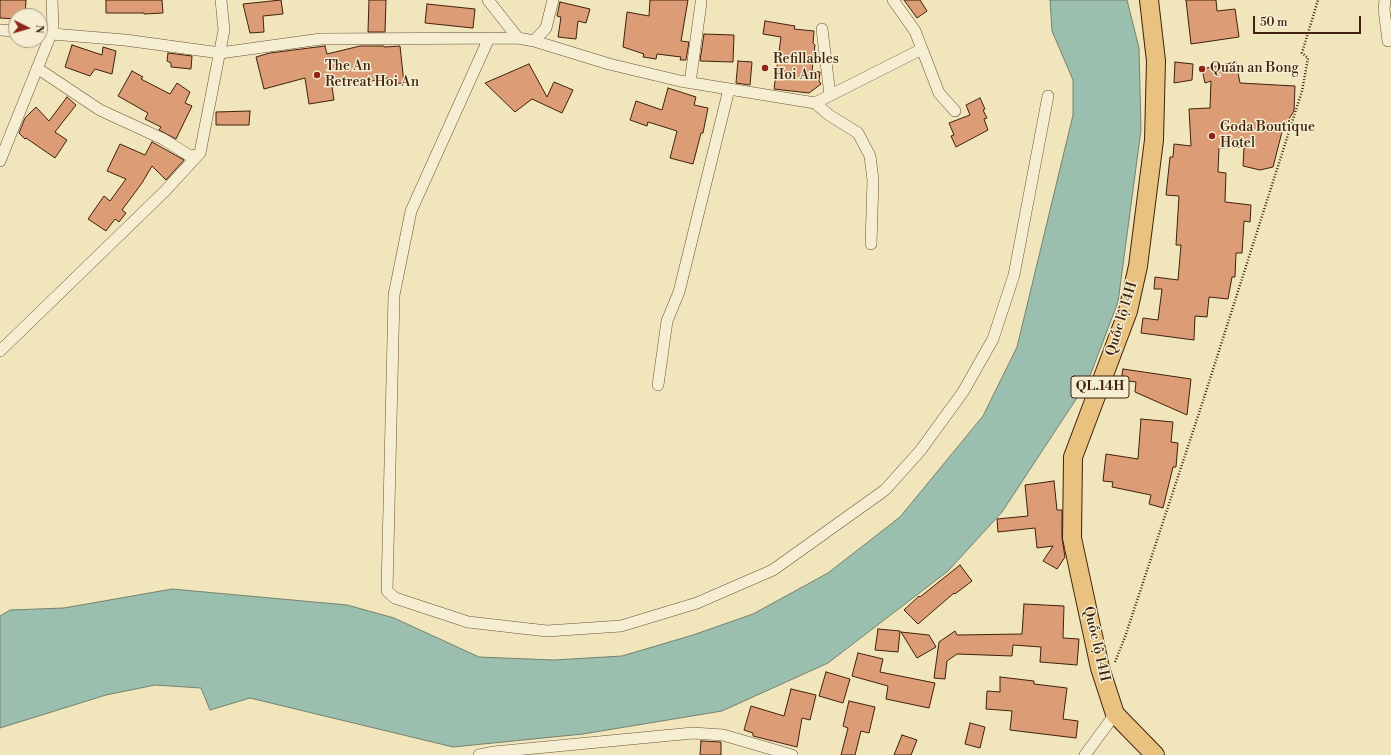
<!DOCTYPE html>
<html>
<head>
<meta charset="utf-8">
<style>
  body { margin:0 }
  #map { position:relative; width:1391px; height:755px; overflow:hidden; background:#f0e5bb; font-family:"Libre Bodoni",serif }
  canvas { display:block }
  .north { position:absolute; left:8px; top:8px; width:40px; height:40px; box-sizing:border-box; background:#f5eed3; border:1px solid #ac9c84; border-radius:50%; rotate:95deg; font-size:11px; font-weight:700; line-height:16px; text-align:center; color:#3f210d }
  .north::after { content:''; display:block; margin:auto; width:14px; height:18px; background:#8f2418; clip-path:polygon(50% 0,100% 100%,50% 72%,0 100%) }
  .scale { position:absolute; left:1253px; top:16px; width:108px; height:18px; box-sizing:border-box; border:2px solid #3f210d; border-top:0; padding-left:5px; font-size:12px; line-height:14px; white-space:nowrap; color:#3f210d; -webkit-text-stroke:3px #f5eed3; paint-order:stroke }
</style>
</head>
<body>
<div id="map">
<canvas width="1391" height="755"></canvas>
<div class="north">N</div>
<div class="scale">50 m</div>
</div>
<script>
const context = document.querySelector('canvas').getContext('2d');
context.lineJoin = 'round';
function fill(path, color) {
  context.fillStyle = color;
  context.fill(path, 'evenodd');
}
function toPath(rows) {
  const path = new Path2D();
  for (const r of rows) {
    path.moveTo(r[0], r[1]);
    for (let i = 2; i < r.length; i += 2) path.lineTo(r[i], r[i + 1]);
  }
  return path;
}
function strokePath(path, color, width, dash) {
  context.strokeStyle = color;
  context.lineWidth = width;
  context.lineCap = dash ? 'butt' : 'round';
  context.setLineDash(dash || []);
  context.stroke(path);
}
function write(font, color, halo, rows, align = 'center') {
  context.font = font + ' "Libre Bodoni",serif';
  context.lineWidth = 3;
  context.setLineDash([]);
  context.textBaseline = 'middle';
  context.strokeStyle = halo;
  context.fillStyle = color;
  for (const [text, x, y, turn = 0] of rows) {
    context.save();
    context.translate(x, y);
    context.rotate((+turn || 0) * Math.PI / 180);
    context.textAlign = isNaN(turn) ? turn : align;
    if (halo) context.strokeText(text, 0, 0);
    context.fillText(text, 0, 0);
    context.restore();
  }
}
const water = toPath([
  [1050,0,1127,0,1139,48,1141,130,1118,302,1088,381,1002,512,948,571,828,663,722,711,583,734,453,747,250,698,210,710,201,688,155,685,106,695,0,728,0,616,10,610,64,608,172,589,347,605,394,618,479,657,554,660,622,656,693,635,753,614,828,573,900,517,983,416,1017,347,1073,115,1073,80,1052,31,1050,0]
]);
fill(water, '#9abfae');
strokePath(water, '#76806e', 1);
const building = toPath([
  [0,0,26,0,25,16,16,16,16,19,0,18,0,0],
  [106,0,162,0,163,13,144,14,144,13,106,13,106,0],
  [281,0,283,14,263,16,264,32,250,33,243,4,281,0],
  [369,0,386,0,385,32,368,32,369,0],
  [650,0,688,0,681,41,689,42,686,60,680,60,681,57,657,54,656,59,643,57,644,54,623,47,627,12,649,16,650,0],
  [904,0,920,0,927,11,917,18,904,0],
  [1186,0,1216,0,1217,11,1235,9,1239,37,1191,44,1186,0],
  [560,2,590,9,586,23,578,21,576,39,558,37,561,17,557,16,560,2],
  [427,4,475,9,473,28,425,23,427,4],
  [765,21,795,26,794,29,814,31,813,43,815,45,812,71,820,72,819,81,821,84,809,93,774,89,781,37,763,34,765,21],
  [704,34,734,35,733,62,700,61,704,34],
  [72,45,102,55,103,47,116,51,112,74,95,69,90,76,65,67,72,45],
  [325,46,327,54,360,46,384,46,384,47,400,46,404,83,390,84,389,78,371,81,371,78,332,87,334,100,309,104,305,78,264,89,256,57,270,53,325,46],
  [168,53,192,56,191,69,171,67,171,63,167,61,168,53],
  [738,61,752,62,750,85,736,83,738,61],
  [1175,62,1193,64,1192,80,1174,83,1175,62],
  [1236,62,1240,83,1295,86,1294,111,1283,128,1273,167,1260,170,1243,166,1244,147,1219,148,1218,172,1226,173,1225,202,1251,205,1250,222,1244,221,1242,253,1236,253,1235,277,1232,277,1228,299,1209,297,1207,317,1195,316,1194,340,1141,333,1143,318,1158,320,1162,289,1154,289,1155,277,1178,280,1181,245,1176,245,1179,196,1166,195,1170,157,1173,157,1174,144,1191,146,1189,109,1210,108,1211,81,1205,83,1202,69,1236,62],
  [529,64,547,97,554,82,573,90,562,113,532,99,515,112,485,83,529,64],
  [132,71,143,77,141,79,170,94,177,83,190,92,185,103,192,106,176,139,159,130,161,127,145,119,148,113,118,96,132,71],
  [668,88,696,97,694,105,708,108,703,133,701,133,693,164,670,158,677,131,648,122,647,126,630,120,636,101,662,110,668,88],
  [67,97,76,105,55,132,67,140,55,158,26,138,25,139,19,133,25,118,36,107,49,121,67,97],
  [980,98,985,109,983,110,987,118,984,119,988,130,956,147,951,136,954,135,949,123,970,115,966,105,980,98],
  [250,111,249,125,216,125,216,112,250,111],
  [152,142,184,160,166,180,152,166,142,183,122,210,126,213,119,222,115,219,106,231,88,219,104,196,110,201,126,179,107,171,120,144,145,155,152,142],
  [1123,369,1191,379,1187,415,1135,392,1136,382,1121,380,1123,369],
  [1141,419,1173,422,1171,442,1178,443,1176,467,1173,467,1163,508,1149,504,1151,495,1112,487,1113,482,1103,481,1106,454,1138,459,1141,419],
  [1054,481,1057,510,1062,510,1062,538,1065,557,1057,569,1043,561,1053,546,1037,548,1035,528,998,532,997,519,1028,516,1025,485,1054,481],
  [960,565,972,581,955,594,954,593,918,624,904,610,919,596,920,597,960,565],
  [1024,604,1064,606,1063,638,1079,639,1077,665,1040,662,1041,647,1013,645,1012,656,957,654,947,661,945,679,934,678,939,642,955,631,957,635,1022,634,1024,604],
  [878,629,900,631,898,652,875,650,878,629],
  [901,632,929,635,936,647,917,658,901,632],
  [858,653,883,659,880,672,935,683,929,708,886,699,888,686,852,676,858,653],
  [826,672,850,679,843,703,819,696,826,672],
  [1000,677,1034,681,1034,684,1067,688,1063,719,1078,721,1076,738,1010,730,1012,711,986,709,987,691,1000,692,1000,677],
  [791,689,816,695,810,720,802,718,797,747,753,736,753,733,744,730,751,706,784,716,791,689],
  [849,701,875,707,869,733,861,731,855,755,841,755,848,728,843,726,849,701],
  [970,723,985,727,980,748,965,744,970,723],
  [902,735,917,740,911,755,894,755,902,735],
  [701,741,721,742,721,755,700,755,701,741]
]);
fill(building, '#dc9c75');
strokePath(building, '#3f210d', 1);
const minor = toPath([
  [488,0,518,38],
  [893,0,915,31,939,93,955,111],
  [1385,0,1384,9,1388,41],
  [822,29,830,95],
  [0,30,16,31],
  [40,33,125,40,220,53,321,39,518,38,534,41,609,64,680,81,815,103,829,115,858,133,870,156,873,180,871,244],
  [489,38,411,211,394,295,387,591,395,598,468,622,547,631,621,626,697,603,773,570,885,490,920,451,963,392,993,339,1014,275,1048,96],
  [534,41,546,28,553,0],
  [37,68,100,110,163,139,190,156,197,155],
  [690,83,701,3],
  [815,103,922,49],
  [0,161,53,29,52,0],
  [0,351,165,191,200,153,224,30,221,0],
  [658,385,667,321,679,292,729,89],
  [479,755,494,752,693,733,723,735,792,755],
  [1085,755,1115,714]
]);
const primary = toPath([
  [1149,0,1156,61,1154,140,1138,266,1128,311,1073,457,1072,538,1100,668,1115,714,1155,755]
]);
strokePath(minor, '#6b5238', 12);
strokePath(primary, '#3f210d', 20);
strokePath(toPath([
  [1115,662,1125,637,1202,404,1302,91,1308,58,1302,53,1318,0]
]), '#3f210d', 2.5, [1, 2]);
strokePath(minor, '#f5eed3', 11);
strokePath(primary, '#e8c27e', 18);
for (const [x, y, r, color] of [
  [765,68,4,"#8f2418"],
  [1202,69,4,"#8f2418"],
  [317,75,4,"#8f2418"],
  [1212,136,4,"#8f2418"]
]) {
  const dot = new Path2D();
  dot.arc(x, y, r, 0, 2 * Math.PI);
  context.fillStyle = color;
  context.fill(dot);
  strokePath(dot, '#f5eed3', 1.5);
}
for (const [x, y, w] of [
  [1100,387,58]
]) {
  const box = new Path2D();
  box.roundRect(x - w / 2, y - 11, w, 22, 3);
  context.fillStyle = '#f5eed3';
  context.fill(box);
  strokePath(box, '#3f210d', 1);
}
write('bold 13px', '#3f210d', null, [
  ["QL.14H",1100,387]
]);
write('14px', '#3f210d', '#f5eed3', [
  ["Refillables",773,60],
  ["Hoi An",773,76],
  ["The An",325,67],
  ["Retreat Hoi An",325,83],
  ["Quán an Bong",1210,69],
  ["Goda Boutique",1220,128],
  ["Hotel",1220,144]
], 'left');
write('14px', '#3f210d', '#f5eed3', [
  ["Quốc lộ 14H",1122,319,-73],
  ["Quốc lộ 14H",1096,644,77]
]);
</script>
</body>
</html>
